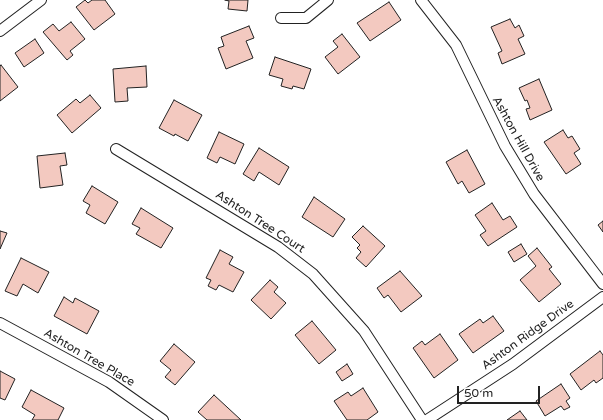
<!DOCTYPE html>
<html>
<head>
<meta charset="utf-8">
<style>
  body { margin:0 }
  #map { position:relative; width:603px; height:420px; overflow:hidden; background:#fff; font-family:"Varela Round",sans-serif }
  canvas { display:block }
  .scale { position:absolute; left:457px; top:386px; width:83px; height:18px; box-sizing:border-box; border:2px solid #222; border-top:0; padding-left:5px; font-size:12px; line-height:14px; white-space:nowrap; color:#222; -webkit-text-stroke:3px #fff; paint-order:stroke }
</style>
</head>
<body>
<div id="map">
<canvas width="603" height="420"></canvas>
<div class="scale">50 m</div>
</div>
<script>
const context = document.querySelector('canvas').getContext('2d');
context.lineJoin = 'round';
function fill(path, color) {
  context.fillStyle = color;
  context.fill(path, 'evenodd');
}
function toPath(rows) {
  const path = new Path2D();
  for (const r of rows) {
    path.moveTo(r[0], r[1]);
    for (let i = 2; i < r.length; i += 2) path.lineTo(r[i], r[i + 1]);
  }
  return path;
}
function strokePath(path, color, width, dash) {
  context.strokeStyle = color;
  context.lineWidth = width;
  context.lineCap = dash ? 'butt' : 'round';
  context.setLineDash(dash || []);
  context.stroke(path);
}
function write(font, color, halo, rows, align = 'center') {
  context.font = font + ' "Varela Round",sans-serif';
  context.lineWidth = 3;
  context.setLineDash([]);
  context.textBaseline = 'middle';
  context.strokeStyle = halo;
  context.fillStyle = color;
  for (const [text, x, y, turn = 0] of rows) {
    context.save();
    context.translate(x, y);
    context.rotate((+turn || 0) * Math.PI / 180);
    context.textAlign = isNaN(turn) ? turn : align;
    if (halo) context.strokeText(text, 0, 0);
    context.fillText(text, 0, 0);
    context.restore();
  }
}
const building = toPath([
  [85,0,88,3,92,0,105,0,115,14,94,30,76,7,85,0],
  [225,0,248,0,247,11,228,9,229,1,225,0],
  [389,2,401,20,370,41,357,23,389,2],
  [510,19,515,28,519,25,524,36,518,39,525,54,502,64,498,53,502,51,491,27,510,19],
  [71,22,85,39,70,51,73,55,67,60,43,32,53,24,59,31,71,22],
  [249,26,254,38,246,41,253,58,226,69,218,48,224,46,221,37,249,26],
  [342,34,360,57,338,74,325,57,338,47,333,41,342,34],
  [35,39,44,53,24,67,15,53,35,39],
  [275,57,311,69,304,89,293,86,292,89,281,86,283,79,269,75,275,57],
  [1,65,18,87,0,101,0,66,1,65],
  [146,66,147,87,127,88,128,101,115,102,113,69,146,66],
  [539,79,552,110,530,120,526,109,530,108,527,100,525,101,519,88,539,79],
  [90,95,101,108,72,133,57,115,76,99,80,103,90,95],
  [174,100,202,115,188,141,175,134,174,136,159,128,174,100],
  [563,130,568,138,572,136,580,149,574,153,581,164,566,174,544,142,563,130],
  [219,132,244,144,235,164,220,157,217,163,207,158,219,132],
  [259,148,289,167,279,185,259,172,254,181,243,174,259,148],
  [467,150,485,184,469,193,462,181,458,184,446,162,467,150],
  [65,153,67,165,60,166,63,185,40,188,37,156,65,153],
  [92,186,118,202,105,224,86,213,90,205,83,201,92,186],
  [314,197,345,219,333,237,302,217,314,197],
  [492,203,503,220,510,216,517,227,488,246,480,235,486,231,475,215,492,203],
  [141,208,173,228,161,248,136,234,140,228,132,224,141,208],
  [603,221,603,232,598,225,603,221],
  [363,226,385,246,366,267,356,258,361,252,357,248,360,245,352,237,363,226],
  [0,231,7,233,0,249,0,231],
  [521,244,527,254,514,262,508,252,521,244],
  [537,248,552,267,549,269,561,284,539,302,520,280,536,266,528,256,537,248],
  [220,250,233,257,229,264,244,272,233,292,219,285,216,290,208,286,211,280,206,278,220,250],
  [21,258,49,272,38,293,23,284,17,296,5,291,21,258],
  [400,271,422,296,401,312,388,295,384,298,377,288,400,271],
  [270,280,278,287,274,292,286,303,271,319,251,300,270,280],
  [64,297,73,303,75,298,99,311,87,334,54,316,64,297],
  [493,316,504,331,473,353,459,334,480,319,483,323,493,316],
  [312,321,336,350,319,364,295,335,312,321],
  [440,334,458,360,434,378,413,348,422,341,425,345,440,334],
  [174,344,195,362,175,385,165,377,171,370,160,361,174,344],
  [600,351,603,355,603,378,596,383,594,380,581,390,570,374,600,351],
  [347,364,353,374,342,381,336,372,347,364],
  [0,371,15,379,5,400,0,398,0,371],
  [561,384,570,398,566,401,570,407,564,410,561,406,545,416,536,401,561,384],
  [363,388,378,412,367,420,347,420,334,401,348,392,351,396,363,388],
  [31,390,64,408,58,420,32,420,35,415,22,407,31,390],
  [214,395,241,420,207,420,198,412,214,395],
  [520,411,527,420,507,420,520,411]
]);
fill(building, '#f3c9c0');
strokePath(building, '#222', 1);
const street = toPath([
  [421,0,456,45,505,146,534,194,603,284],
  [281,18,306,18,328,0],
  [0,31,41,0],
  [116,149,278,247,313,274,364,331,422,420],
  [0,323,109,382,163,420],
  [427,420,513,364,603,297]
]);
strokePath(street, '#222', 12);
strokePath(street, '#fff', 10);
write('12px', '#222', '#fff', [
  ["Ashton Hill Drive",518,139,61],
  ["Ashton Tree Court",260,222,33],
  ["Ashton Ridge Drive",528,335,-36],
  ["Ashton Tree Place",89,358,30]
]);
</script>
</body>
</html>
